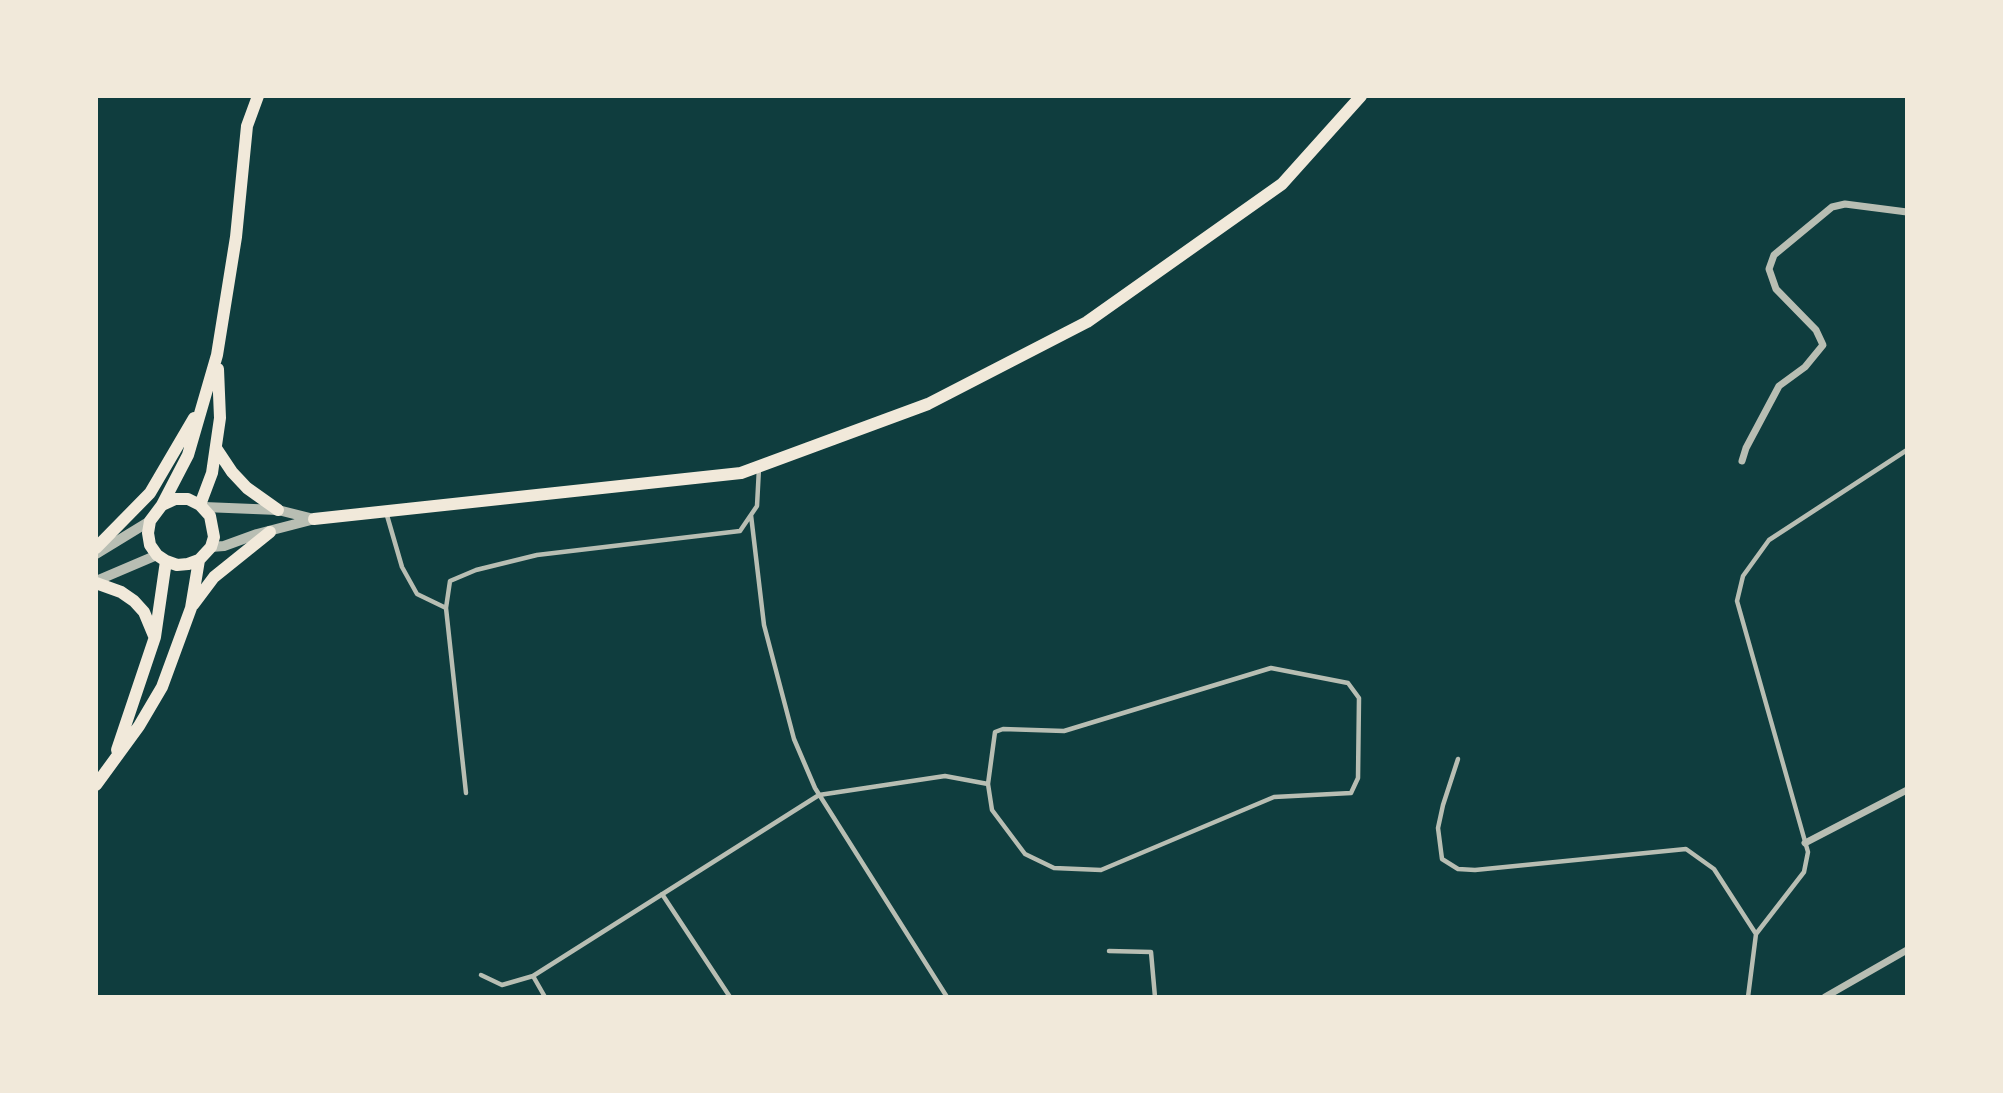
<!DOCTYPE html>
<html>
<head>
<meta charset="utf-8">
<style>
  body { margin:0 }
  #map { position:relative; width:2003px; height:1093px; overflow:hidden; background:#0f3d3e; font-family:Figtree,sans-serif }
  canvas { display:block }
  .frame { position:absolute; inset:0; border:98px solid #f1e9da; pointer-events:none }
</style>
</head>
<body>
<div id="map">
<canvas width="2003" height="1093"></canvas>
<div class="frame"></div>
</div>
<script>
const context = document.querySelector('canvas').getContext('2d');
context.lineJoin = 'round';
function toPath(rows) {
  const path = new Path2D();
  for (const r of rows) {
    path.moveTo(r[0], r[1]);
    for (let i = 2; i < r.length; i += 2) path.lineTo(r[i], r[i + 1]);
  }
  return path;
}
function strokePath(path, color, width, dash) {
  context.strokeStyle = color;
  context.lineWidth = width;
  context.lineCap = dash ? 'butt' : 'round';
  context.setLineDash(dash || []);
  context.stroke(path);
}
strokePath(toPath([
  [386,512,402,567,417,594,446,608,466,793],
  [751,515,764,625,794,739,815,788,947,997],
  [446,608,450,581,476,570,537,555,740,531,757,506,759,468],
  [1271,668,1348,683,1359,698,1358,778,1351,793,1274,797,1101,870,1054,868,1025,854,992,810,988,784,995,732,1003,729,1064,731,1271,668],
  [1458,759,1443,805,1438,828,1442,859,1458,869,1475,870,1686,849,1714,869,1756,934],
  [662,894,730,997],
  [1109,951,1151,952,1155,997],
  [481,975,502,985,533,976],
  [545,997,533,976,819,795,945,776,988,784],
  [1748,997,1756,934,1804,872,1808,852,1737,601,1743,576,1769,540,1907,450]
]), '#b8beb3', 4.5);
strokePath(toPath([
  [1742,461,1746,448,1779,386,1805,367,1823,345,1816,330,1776,289,1769,269,1774,255,1832,207,1845,204,1907,212],
  [1805,843,1907,790],
  [1825,997,1907,950]
]), '#b8beb3', 7);
strokePath(toPath([
  [204,507,278,510,314,519],
  [211,547,224,546,257,534,311,520],
  [96,554,150,521],
  [96,581,157,555]
]), '#b8beb3', 10);
strokePath(toPath([
  [216,448,232,472,247,488,278,510],
  [162,505,175,499,188,499,200,505,210,516,214,537,211,547,199,560,188,564,177,565,166,561,157,555,150,545,148,533,150,521,162,505,188,455,217,355,236,237,247,126,258,96],
  [200,505,212,473,220,418,218,369],
  [314,519,741,473,928,404,1087,322,1282,184,1361,96],
  [96,548,150,493,194,418],
  [96,583,121,592,134,601,144,612,154,636],
  [193,605,214,577,270,532],
  [117,750,155,637,166,561],
  [96,785,139,726,162,687,191,608,199,560]
]), '#f1e9da', 12);
</script>
</body>
</html>
